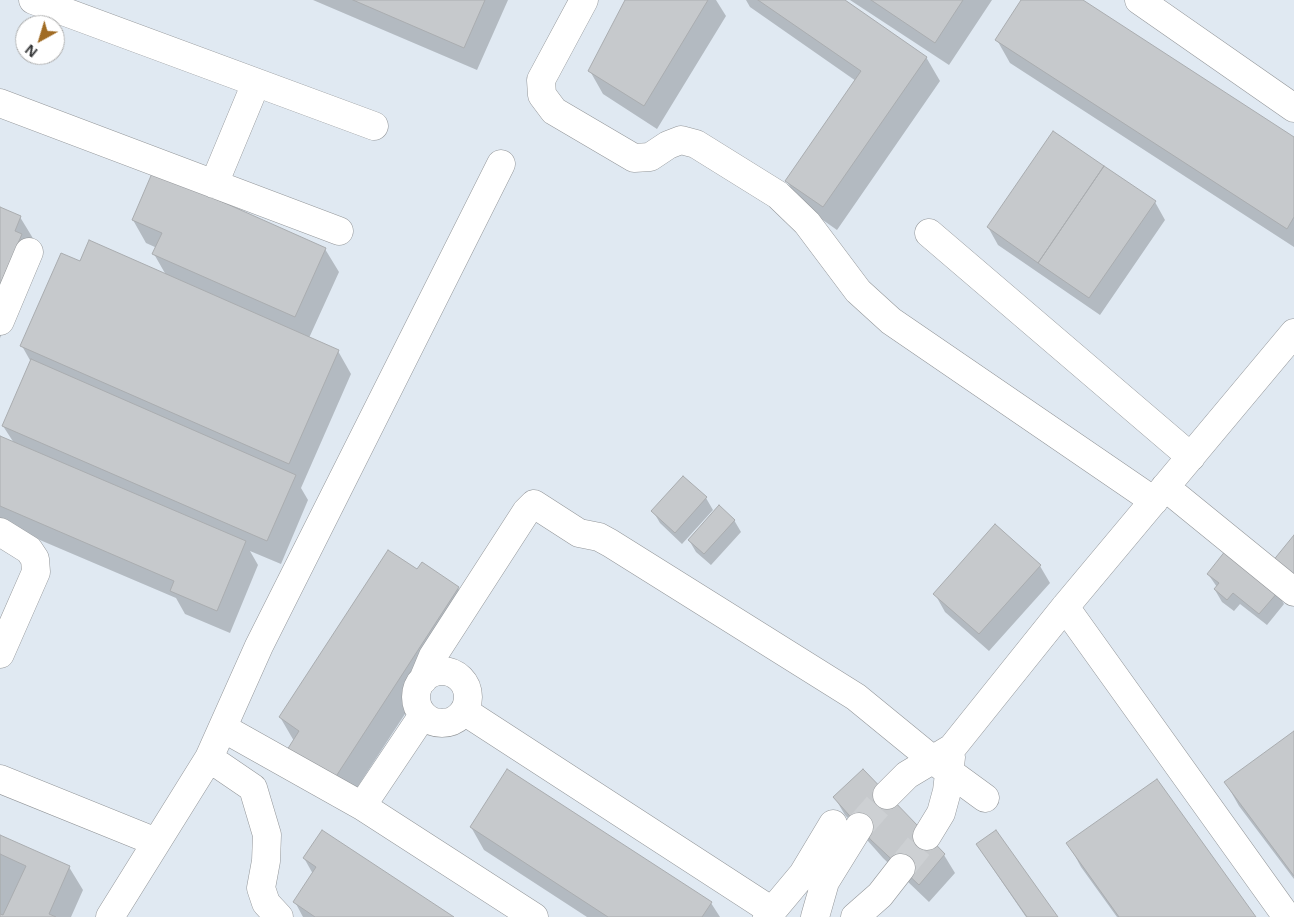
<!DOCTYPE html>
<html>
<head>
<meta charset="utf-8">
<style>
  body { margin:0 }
  #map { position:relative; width:1294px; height:917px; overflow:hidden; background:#f3f6fa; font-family:"Noto Sans",sans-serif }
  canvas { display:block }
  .north { position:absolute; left:15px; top:15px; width:50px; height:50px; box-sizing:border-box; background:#fff; border:1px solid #aeafaf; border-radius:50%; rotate:219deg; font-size:14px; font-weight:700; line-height:20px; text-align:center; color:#343637 }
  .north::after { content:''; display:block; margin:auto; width:18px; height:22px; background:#a06b23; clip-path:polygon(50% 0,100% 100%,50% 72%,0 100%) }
</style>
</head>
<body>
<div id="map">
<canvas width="1294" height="917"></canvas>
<div class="north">N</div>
</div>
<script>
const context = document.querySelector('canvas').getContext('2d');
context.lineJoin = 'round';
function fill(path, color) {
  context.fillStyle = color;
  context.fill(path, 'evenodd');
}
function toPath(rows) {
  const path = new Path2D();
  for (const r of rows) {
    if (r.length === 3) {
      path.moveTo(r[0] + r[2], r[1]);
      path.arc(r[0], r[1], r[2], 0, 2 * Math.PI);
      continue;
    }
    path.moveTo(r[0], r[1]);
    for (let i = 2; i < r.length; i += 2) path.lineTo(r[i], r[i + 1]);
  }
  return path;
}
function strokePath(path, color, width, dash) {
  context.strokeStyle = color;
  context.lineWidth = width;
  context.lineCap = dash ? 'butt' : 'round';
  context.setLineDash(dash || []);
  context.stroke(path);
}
fill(toPath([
  [0,0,1294,0,1294,917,0,917],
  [25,25,55,25,55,55,25,55]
]), '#e0e9f2');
fill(toPath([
  [313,0,508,0,477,70],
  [627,0,716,0,726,16,657,129,603,94,590,71],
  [746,0,843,0,926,57,940,81,837,230,800,204,787,181,856,81,750,7],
  [850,0,992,0,949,65],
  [1023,0,1081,0,1294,139,1294,247,1010,63,997,40],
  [1155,202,1165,220,1100,315,998,245,988,227],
  [0,208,20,217,34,240,34,259,0,338],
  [133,220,325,249,339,272,309,338,338,351,351,374,301,488,308,500,281,564,250,551,258,565,230,633,185,614,176,598,0,523,0,438,14,443,3,426,31,362,22,346,80,263,166,275,154,254,157,248,146,243],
  [706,498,713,510,682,544,660,523,653,511],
  [734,520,741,532,711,565,696,552,689,540],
  [1040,566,1050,583,989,651,945,612,935,594],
  [418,571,458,588,472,611,347,803,294,741,280,717],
  [1208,574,1277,592,1284,604,1267,625,1240,604,1234,611,1222,602,1215,590,1217,587],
  [1294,732,1294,879,1239,806,1226,783],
  [863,771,944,855,955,873,929,902,883,858,845,815,835,798],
  [471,827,711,903,720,917,587,917,484,850],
  [0,836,69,867,83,890,71,917,0,917],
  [1068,843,1254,917,1117,917,1081,867],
  [977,845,1056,917,1026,917],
  [304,858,451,917,303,917,295,902,313,874]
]), '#0003');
const building = toPath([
  [353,0,485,0,464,48,353,0],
  [625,0,708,0,644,106,588,71,625,0],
  [758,0,845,0,927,57,823,207,785,181,861,71,758,0],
  [871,0,963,0,935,43,871,0],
  [1021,0,1083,0,1294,137,1294,217,1287,229,995,40,1021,0],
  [1053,131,1104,166,1038,263,987,227,1053,131],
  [1104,166,1156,201,1089,298,1038,263,1104,166],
  [153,171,326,248,295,317,152,254,162,233,132,220,153,171],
  [0,207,21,216,15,231,22,234,0,285,0,207],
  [89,240,339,350,289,464,20,346,61,253,80,261,89,240],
  [31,359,296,475,267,541,2,426,31,359],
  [0,436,246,541,217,611,170,591,174,581,0,506,0,436],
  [683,476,707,497,675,533,651,511,683,476],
  [719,505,735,520,704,554,688,540,719,505],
  [995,524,1041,565,979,634,933,594,995,524],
  [1294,535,1294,580,1272,562,1294,535],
  [388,550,417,569,422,562,459,587,333,781,287,750,299,731,279,717,388,550],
  [1226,550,1278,592,1259,614,1233,593,1227,600,1214,589,1219,583,1207,574,1226,550],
  [1294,731,1294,876,1224,782,1294,731],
  [507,769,712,902,702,917,608,917,470,827,507,769],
  [863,769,945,854,919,885,871,840,833,797,863,769],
  [1157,779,1256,917,1119,917,1066,843,1157,779],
  [322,830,454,917,315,917,293,902,316,867,303,858,322,830],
  [996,830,1058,917,1027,917,976,844,996,830],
  [0,835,70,866,49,914,56,917,0,917,0,835],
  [0,854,26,866,3,915,0,914,0,854]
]);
fill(building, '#c6c9cc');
strokePath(building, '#aaadb0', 1);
strokePath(toPath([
  [859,827,887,795],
  [901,868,927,836]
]), '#cdd0d3', 28, [28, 14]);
const minor = toPath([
  [33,0,374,126],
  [584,0,541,80,542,95,554,111,634,158,650,157,668,145,681,140,696,144,778,195,807,223,858,291,891,321,1154,501],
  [1139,0,1294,108],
  [0,103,339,231],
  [214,184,256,83],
  [929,233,1191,457],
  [0,321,29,252],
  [1165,487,1294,592],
  [0,532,29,550,35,559,36,572,0,654],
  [1065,607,1287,917],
  [442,697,26],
  [423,680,433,656,526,512,534,504,579,533,599,537,610,543,856,697,933,760,985,798],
  [464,711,772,911],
  [223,728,362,806,534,917],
  [209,758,253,788,267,835,266,861,261,888,266,903,279,917],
  [0,779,156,842],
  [887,795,907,775,952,748,1065,607,1294,333],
  [362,806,423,715],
  [927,836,941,813,947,791,951,757],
  [110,917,209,758,259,646,501,164],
  [767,917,803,874,833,824],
  [815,917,825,882,859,827],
  [855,917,880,895,901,868]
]);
strokePath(minor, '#94979a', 29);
strokePath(minor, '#fff', 28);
</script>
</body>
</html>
